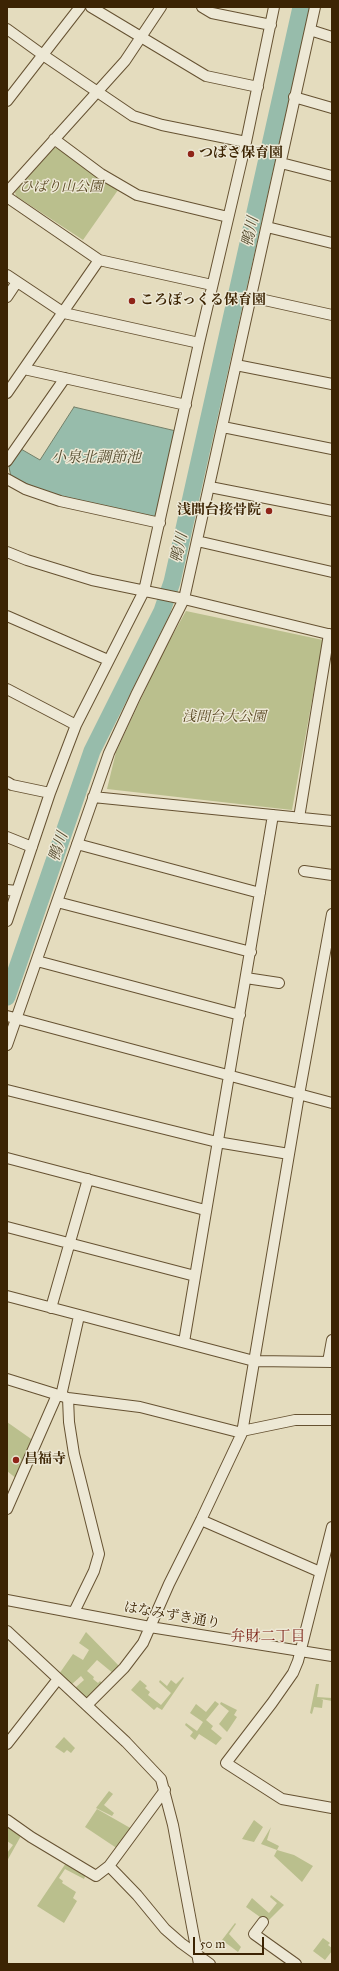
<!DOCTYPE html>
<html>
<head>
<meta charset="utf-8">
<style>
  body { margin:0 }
  #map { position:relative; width:339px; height:1971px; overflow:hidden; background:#e4dcbe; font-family:"IM FELL Great Primer",serif }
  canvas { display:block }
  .frame { position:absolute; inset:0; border:8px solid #3c2403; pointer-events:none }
  .scale { position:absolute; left:193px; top:1937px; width:71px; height:18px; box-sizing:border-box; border:2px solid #3c2403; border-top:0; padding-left:5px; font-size:12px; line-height:14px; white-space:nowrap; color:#3c2403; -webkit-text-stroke:3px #ede8d5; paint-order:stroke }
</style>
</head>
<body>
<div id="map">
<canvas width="339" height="1971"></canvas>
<div class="frame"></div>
<div class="scale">50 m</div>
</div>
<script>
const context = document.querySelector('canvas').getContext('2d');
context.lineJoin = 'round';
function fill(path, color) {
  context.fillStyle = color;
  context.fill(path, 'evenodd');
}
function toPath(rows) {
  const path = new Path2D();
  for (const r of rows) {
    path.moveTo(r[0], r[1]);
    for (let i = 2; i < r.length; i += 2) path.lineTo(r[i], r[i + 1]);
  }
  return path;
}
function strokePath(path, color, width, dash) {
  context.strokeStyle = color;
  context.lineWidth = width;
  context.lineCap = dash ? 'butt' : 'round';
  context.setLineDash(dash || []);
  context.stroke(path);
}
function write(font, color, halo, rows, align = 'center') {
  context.font = font + ' "IM FELL Great Primer","Noto Serif JP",serif';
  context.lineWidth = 3;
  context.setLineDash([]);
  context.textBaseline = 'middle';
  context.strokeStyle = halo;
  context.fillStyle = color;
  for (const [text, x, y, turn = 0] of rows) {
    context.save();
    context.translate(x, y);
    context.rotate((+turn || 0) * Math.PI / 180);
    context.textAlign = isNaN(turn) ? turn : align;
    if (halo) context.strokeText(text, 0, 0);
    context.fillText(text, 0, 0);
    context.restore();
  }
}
fill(toPath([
  [54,148,58,148,118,190,83,240,16,196,15,192],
  [186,611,323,640,292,810,107,789,116,752,162,654],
  [7,1422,34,1441,17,1479,7,1471],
  [86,1632,120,1667,114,1674,97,1660,87,1671,94,1677,93,1679,98,1683,100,1681,103,1684,88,1700,75,1688,84,1680,81,1676,71,1685,59,1674,73,1654,83,1660,89,1650,79,1643],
  [183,1677,184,1678,162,1710,157,1707,154,1710,131,1690,140,1680,147,1686,145,1688,150,1692,148,1695,161,1705,171,1693,159,1682,160,1680,167,1686,171,1680,176,1684],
  [316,1684,319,1684,317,1697,332,1698,332,1701,321,1699,323,1700,322,1708,314,1707,312,1714,310,1713],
  [215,1701,219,1704,206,1720,213,1726,211,1729,222,1738,216,1745,199,1734,195,1740,190,1736,193,1732,185,1725,186,1723,197,1731,203,1722,190,1713,196,1704,206,1712],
  [221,1702,237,1710,234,1715,237,1717,227,1732,219,1724,229,1711,220,1704],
  [64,1737,75,1748,71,1753,67,1750,64,1753,55,1747],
  [109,1791,113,1794,104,1805,114,1813,112,1816,96,1808],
  [97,1809,132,1829,118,1849,85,1827],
  [254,1820,263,1827,254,1842,242,1839],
  [7,1823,22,1834,7,1861,7,1853,13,1845,7,1841],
  [271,1827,267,1840,279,1846,277,1850,294,1855,313,1866,302,1882,274,1856,277,1850,261,1844],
  [66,1863,86,1874,84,1879,65,1869,59,1878,63,1881,62,1883,76,1892,73,1898,77,1901,64,1923,37,1906],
  [271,1895,284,1905,267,1922,246,1907,252,1898,269,1913,277,1903,270,1897],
  [235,1923,236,1924,229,1934,241,1947,238,1952,222,1940],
  [323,1938,330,1943,328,1945,332,1948,332,1951,325,1960,313,1951]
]), '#babf8d');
const water = toPath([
  [74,407,176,431,160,512,154,517,51,494,11,477,9,467,21,449,40,460,74,407]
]);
fill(water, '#97bcab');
strokePath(water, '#737f68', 1);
strokePath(toPath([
  [7,997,92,751,162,611,172,582,301,7]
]), '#97bcab', 17);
const minor = toPath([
  [91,7,206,76,258,87],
  [202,7,212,13,271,25],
  [7,29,43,55,133,116,162,125,246,142],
  [310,30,332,37],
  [294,97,332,108],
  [7,101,80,7],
  [54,139,101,174,137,195,228,217],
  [281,163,332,176],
  [7,192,125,61,161,7],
  [7,197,99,260,212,285],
  [267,227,332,243],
  [7,275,64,313,199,343],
  [7,297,17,282],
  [251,297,332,315],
  [236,365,332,384],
  [24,369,186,405],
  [7,393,99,260],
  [223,427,332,449],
  [7,461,65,378],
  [7,479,25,489,60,501,160,523],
  [210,487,332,511],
  [197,541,332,572],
  [7,552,27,560,92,580,184,599,332,635],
  [7,616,108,660],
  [7,689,76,725],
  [7,782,12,785,50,793],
  [93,797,332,821],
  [299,818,329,634],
  [7,837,32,847],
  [77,844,260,893],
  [304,871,332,875],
  [7,890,17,891],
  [57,902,251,952],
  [7,921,50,793,76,725,144,591,199,343,246,142,274,7],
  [37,961,240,1015],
  [246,978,279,983],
  [7,1016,332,1103],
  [7,1045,109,753,136,695,184,599,315,7],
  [7,1090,217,1142,289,1154],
  [7,1158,205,1210],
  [7,1227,195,1276],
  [7,1296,254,1361,332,1362],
  [51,1308,88,1179],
  [184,1342,273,815],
  [328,1362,332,1340],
  [7,1379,68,1398,140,1407,242,1433],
  [61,1396,79,1316],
  [68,1398,69,1422,74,1454,99,1554,94,1571,74,1612],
  [242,1431,295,1420,332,1420],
  [7,1509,57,1395],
  [201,1520,320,1572],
  [332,1527,298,1661,293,1673,272,1703,226,1763,282,1799,332,1808],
  [7,1600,150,1627,332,1656],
  [7,1631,126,1742,161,1779,173,1825,199,1964],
  [87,1705,124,1668,143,1643,169,1584,201,1520,242,1433,299,1095,332,914],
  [7,1744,58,1679],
  [7,1820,31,1837,96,1876,109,1866,165,1790],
  [109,1866,137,1895,165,1929,181,1943,210,1964],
  [263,1922,254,1934,296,1964]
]);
strokePath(minor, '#665232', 12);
strokePath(minor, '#ede8d5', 10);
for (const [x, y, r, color] of [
  [191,154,4,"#8f2418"],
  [132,301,4,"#8f2418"],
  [269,511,4,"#8f2418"],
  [16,1460,4,"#8f2418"]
]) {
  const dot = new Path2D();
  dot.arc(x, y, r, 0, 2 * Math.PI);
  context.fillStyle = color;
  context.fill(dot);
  strokePath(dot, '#ede8d5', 1.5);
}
write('bold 14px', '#3c2403', '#ede8d5', [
  ["つばさ保育園",199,154],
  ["ころぽっくる保育園",140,301],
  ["浅間台接骨院",261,511,"right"],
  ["昌福寺",24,1460]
], 'left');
write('italic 14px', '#5c4b26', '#ede8d5', [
  ["ひばり山公園",61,188],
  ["浅間台大公園",224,718]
]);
write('14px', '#3c2403', '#ede8d5', [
  ["はなみずき通り",172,1616,10]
]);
write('italic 15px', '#534a2d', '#ede8d5', [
  ["鴨川",251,232,-77],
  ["小泉北調節池",96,458],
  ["鴨川",180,548,-77],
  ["鴨川",59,847,-71]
]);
write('15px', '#7a1f14', '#ede8d5', [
  ["弁財二丁目",268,1637]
]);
</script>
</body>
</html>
